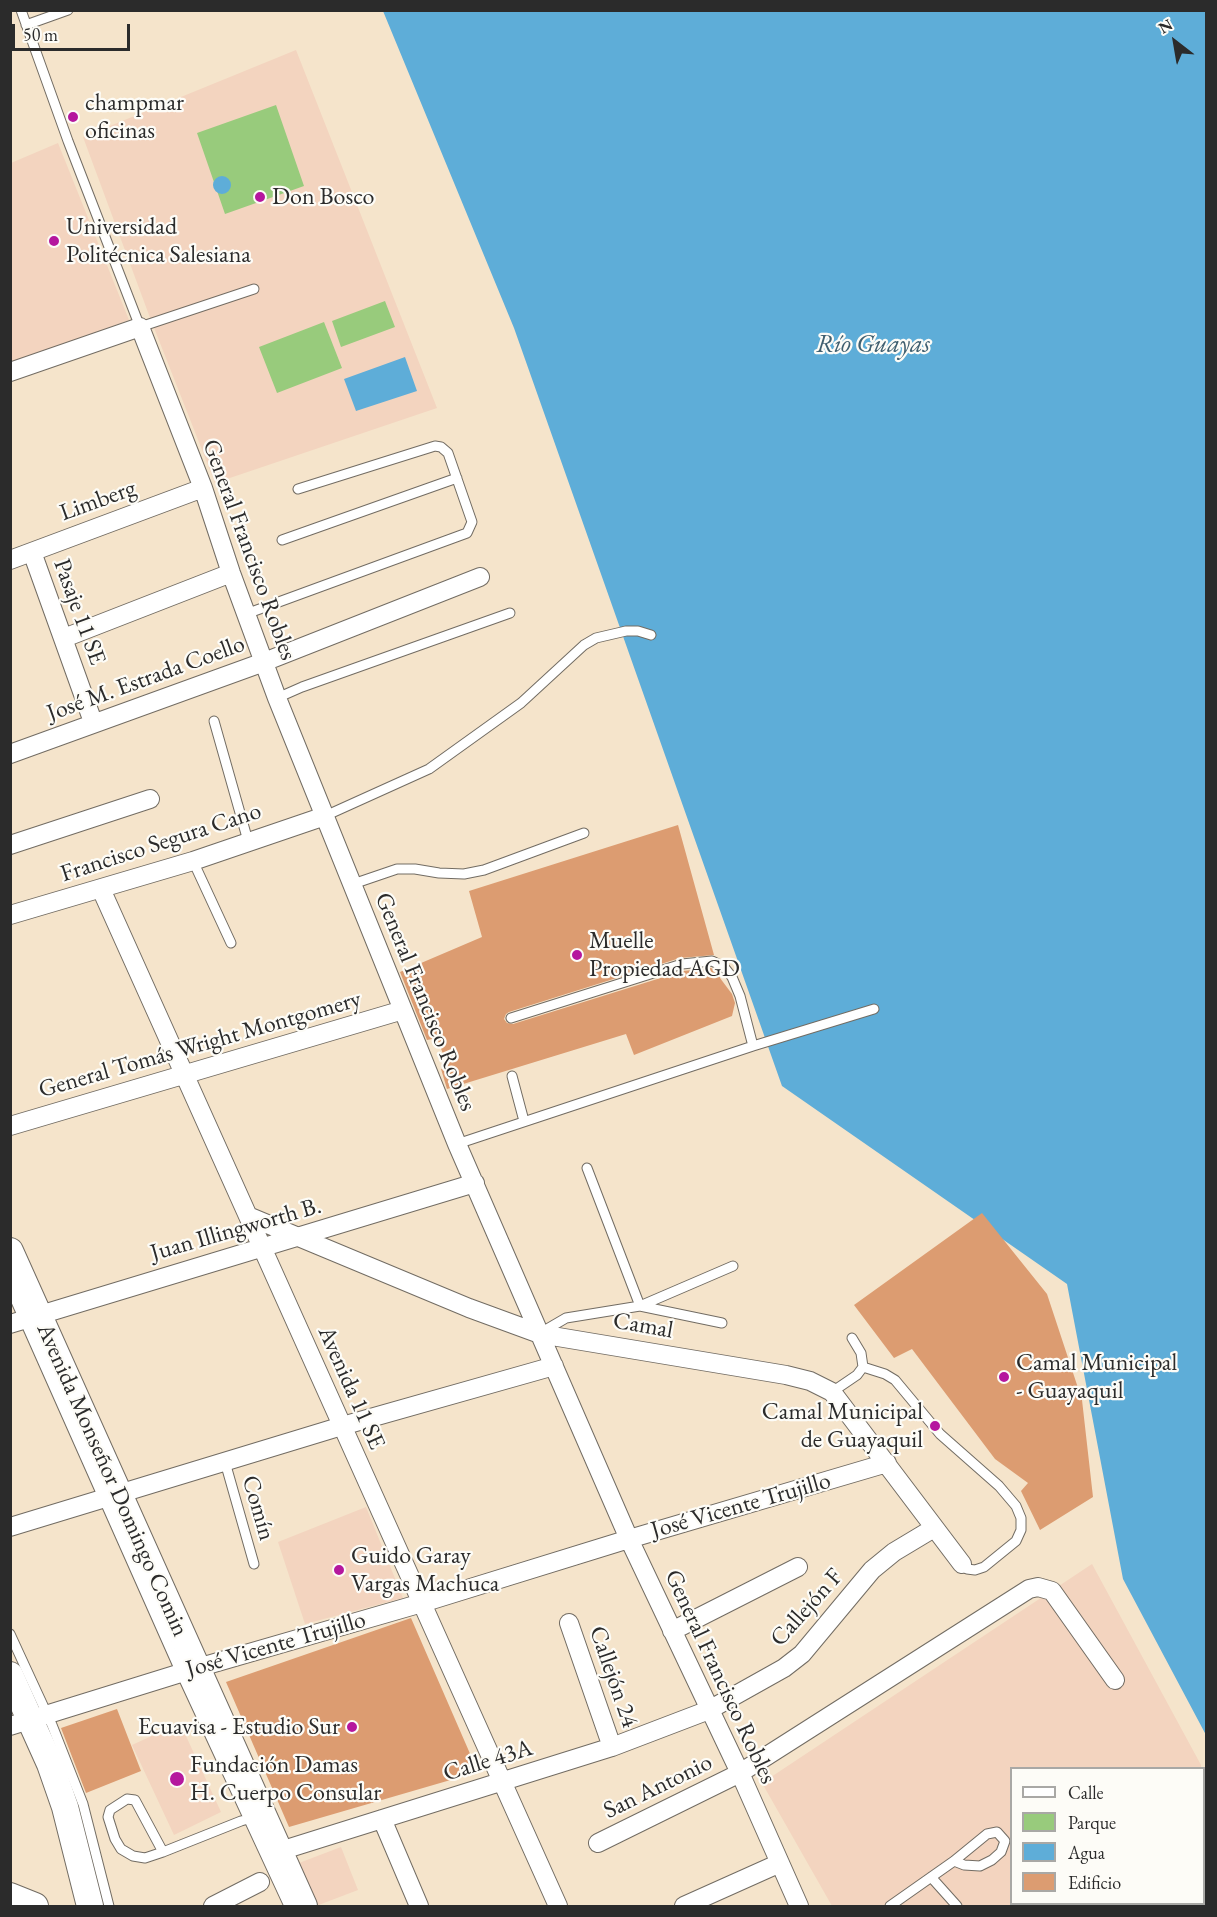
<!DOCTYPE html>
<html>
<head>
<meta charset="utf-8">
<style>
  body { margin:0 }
  #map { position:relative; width:1217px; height:1917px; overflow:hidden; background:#f5e4cb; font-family:"EB Garamond",serif }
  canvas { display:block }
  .frame { position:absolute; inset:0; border:12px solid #2b2b2b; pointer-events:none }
  .legend { position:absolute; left:1010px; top:1767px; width:195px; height:138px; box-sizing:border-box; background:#fdfcf7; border:2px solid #a9a8a5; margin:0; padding:8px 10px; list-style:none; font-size:18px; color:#2b2b2b }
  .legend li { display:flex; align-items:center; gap:12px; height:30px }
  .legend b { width:30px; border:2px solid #a9a8a5 }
  .north { position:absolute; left:1145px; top:12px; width:60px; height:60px; -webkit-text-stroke:4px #fdfcf7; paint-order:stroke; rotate:329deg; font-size:16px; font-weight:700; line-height:24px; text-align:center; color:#2b2b2b }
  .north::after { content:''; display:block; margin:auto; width:21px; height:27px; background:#2b2b2b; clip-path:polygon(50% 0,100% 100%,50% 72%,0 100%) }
  .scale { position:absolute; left:12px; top:24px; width:118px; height:27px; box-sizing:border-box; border:3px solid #2b2b2b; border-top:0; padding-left:8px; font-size:18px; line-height:21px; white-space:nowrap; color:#2b2b2b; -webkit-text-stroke:4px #fdfcf7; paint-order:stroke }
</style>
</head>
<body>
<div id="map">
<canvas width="1217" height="1917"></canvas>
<div class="frame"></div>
<ul class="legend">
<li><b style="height:8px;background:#fff"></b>Calle</li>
<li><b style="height:16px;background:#98cb7c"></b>Parque</li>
<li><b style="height:16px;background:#5eadd8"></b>Agua</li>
<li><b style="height:16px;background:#dc9c71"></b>Edificio</li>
</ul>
<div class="north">N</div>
<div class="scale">50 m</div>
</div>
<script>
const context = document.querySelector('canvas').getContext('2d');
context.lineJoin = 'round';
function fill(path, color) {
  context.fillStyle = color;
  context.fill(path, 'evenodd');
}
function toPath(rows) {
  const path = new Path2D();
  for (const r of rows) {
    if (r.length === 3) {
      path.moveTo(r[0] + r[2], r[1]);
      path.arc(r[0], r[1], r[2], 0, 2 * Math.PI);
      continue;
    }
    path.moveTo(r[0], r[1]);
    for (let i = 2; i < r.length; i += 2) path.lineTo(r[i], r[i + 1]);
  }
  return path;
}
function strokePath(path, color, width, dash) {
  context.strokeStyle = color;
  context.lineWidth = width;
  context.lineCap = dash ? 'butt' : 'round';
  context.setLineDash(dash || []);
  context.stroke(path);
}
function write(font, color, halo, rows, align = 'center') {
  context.font = font + ' "EB Garamond",serif';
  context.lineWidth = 4.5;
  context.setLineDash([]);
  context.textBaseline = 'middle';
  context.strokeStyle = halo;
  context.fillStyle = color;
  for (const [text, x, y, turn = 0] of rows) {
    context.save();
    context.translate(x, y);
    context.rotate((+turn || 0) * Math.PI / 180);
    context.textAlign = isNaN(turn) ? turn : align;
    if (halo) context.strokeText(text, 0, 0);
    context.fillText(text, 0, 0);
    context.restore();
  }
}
fill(toPath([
  [296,50,437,408,215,483,149,315,83,137],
  [58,143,129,320,11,365,11,163],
  [366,1507,403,1598,305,1624,278,1542],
  [1092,1564,1201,1765,1201,1768,1012,1768,1012,1904,1204,1904,1204,1789,1206,1792,1206,1906,832,1906,762,1783],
  [180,1723,221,1812,174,1835,132,1745],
  [341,1847,358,1890,316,1906,299,1863]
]), '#f3d4bf');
fill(toPath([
  [276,105,304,186,225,214,197,133],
  [385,301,395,327,341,347,332,321],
  [324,322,342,368,277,393,259,347]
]), '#98cb7c');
fill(toPath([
  [383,11,1206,11,1206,1735,1123,1579,1067,1284,782,1086,514,328],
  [222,185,9],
  [405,357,417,391,356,411,344,379]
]), '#5eadd8');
fill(toPath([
  [678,825,714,955,680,958,509,1012,506,1014,504,1019,507,1023,513,1024,683,971,711,968,718,972,720,978,732,994,735,1003,732,1016,634,1055,626,1034,447,1089,441,1069,448,1067,437,1038,427,1040,400,972,482,937,469,891],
  [982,1213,1047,1294,1082,1400,1093,1497,1040,1530,1021,1491,1028,1483,995,1459,912,1349,894,1358,854,1305],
  [411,1618,478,1772,289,1827,226,1682],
  [117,1709,141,1771,86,1793,61,1728]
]), '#dc9c71');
const lane = toPath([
  [21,10,68,141,140,327,254,289],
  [26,25,68,10],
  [282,540,457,478],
  [246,614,467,533,472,522,448,453,441,447,435,446,298,489],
  [277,698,302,687,510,613],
  [214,721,248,841],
  [325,816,429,769,521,703,584,645,596,638,626,631,638,631,651,635],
  [193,861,231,943],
  [353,884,397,869,415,869,439,873,464,874,484,870,584,833],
  [511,1018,682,964,712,961,724,967,732,977,740,996,753,1046],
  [512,1076,524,1121],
  [457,1144,753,1046,874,1009],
  [587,1168,640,1306,722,1323],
  [10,1288,181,1673,289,1906],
  [542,1332,566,1318,640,1306,733,1266],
  [863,1367,885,1374,895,1380,940,1434,999,1486,1016,1506,1021,1518,1021,1530,1016,1541,984,1567,975,1570,967,1569,962,1564],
  [832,1392,857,1375,863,1367,861,1353,852,1338],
  [225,1462,254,1564],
  [10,1634,52,1725,83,1804,109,1906],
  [163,1852,135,1800,127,1799,110,1810,108,1817,115,1839,121,1849,133,1856,145,1858,163,1852,241,1821,248,1819,252,1816],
  [931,1877,957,1906],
  [890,1906,954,1861,987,1834,997,1832,1005,1841,1001,1852,992,1860,980,1866,964,1865,954,1861],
  [1172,1906,1174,1905]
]);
const street = toPath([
  [10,372,140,327,203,488,231,573,277,698,457,1144,629,1539,740,1773,799,1906],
  [32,552,93,722],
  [10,560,203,488],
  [64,638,231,573],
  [10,754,264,662,480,577],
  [10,845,150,799],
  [101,889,558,1906],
  [10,915,193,861,325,816],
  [10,1126,403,1010],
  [248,1216,469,1308,540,1334,786,1375,810,1381,832,1392,962,1564],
  [10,1324,475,1183],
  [10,1527,342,1426,554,1366],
  [569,1623,612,1747],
  [672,1631,798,1567],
  [10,1726,197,1668,422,1603,629,1539,887,1463],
  [382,1819,419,1906],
  [598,1843,740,1773,1029,1589,1038,1587,1052,1591,1115,1680],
  [280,1851,612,1747,709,1710,784,1668,802,1654,872,1570,894,1552,934,1528],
  [213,1906,260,1882],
  [684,1906,780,1863]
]);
const secondary = toPath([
  [10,1251,304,1906],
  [10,1675,50,1764,65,1807,90,1906],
  [10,1896,35,1906]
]);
strokePath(lane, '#726c63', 11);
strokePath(street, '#726c63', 20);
strokePath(secondary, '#726c63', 28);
strokePath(lane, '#fff', 9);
strokePath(street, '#fff', 18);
strokePath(secondary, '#fff', 26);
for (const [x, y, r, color] of [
  [73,117,6,"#b5179e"],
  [260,197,6,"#b5179e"],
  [54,241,6,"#b5179e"],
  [577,955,6,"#b5179e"],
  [1004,1377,6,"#b5179e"],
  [935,1426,6,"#b5179e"],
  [339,1570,6,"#b5179e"],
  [352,1727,6,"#b5179e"],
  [177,1779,8,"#b5179e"]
]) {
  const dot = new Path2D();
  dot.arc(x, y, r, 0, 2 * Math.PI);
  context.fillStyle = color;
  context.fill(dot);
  strokePath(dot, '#fdfcf7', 2);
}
write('24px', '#2b2b2b', '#fdfcf7', [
  ["champmar",85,103],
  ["oficinas",85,131],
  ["Don Bosco",272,197],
  ["Universidad",66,227],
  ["Politécnica Salesiana",66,255],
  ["Muelle",589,941],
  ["Propiedad AGD",589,969],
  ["Camal Municipal",1016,1363],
  ["- Guayaquil",1016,1391],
  ["Camal Municipal",923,1412,"right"],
  ["de Guayaquil",923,1440,"right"],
  ["Guido Garay",351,1556],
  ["Vargas Machuca",351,1584],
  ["Ecuavisa - Estudio Sur",340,1727,"right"],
  ["Fundación Damas",190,1765],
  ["H. Cuerpo Consular",190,1793]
], 'left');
write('24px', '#2b2b2b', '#fdfcf7', [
  ["Limberg",98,501,-20],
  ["General Francisco Robles",249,550,70],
  ["Pasaje 11 SE",79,612,70],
  ["José M. Estrada Coello",146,679,-20],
  ["Francisco Segura Cano",161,843,-18],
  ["General Francisco Robles",425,1002,68],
  ["General Tomás Wright Montgomery",200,1045,-16],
  ["Juan Illingworth B.",236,1230,-16],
  ["Camal",643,1326,10],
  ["Avenida 11 SE",351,1388,66],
  ["Avenida Monseñor Domingo Comin",112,1480,66],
  ["José Vicente Trujillo",741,1506,-16],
  ["Comín",258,1508,74],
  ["Callejón F",807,1608,-48],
  ["José Vicente Trujillo",276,1645,-16],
  ["Callejón 24",613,1677,71],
  ["General Francisco Robles",720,1677,65],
  ["Calle 43A",488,1761,-17],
  ["San Antonio",658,1787,-26]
]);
write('italic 26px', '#3f5f70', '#fdfcf7', [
  ["Río Guayas",873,345]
]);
</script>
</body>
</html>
